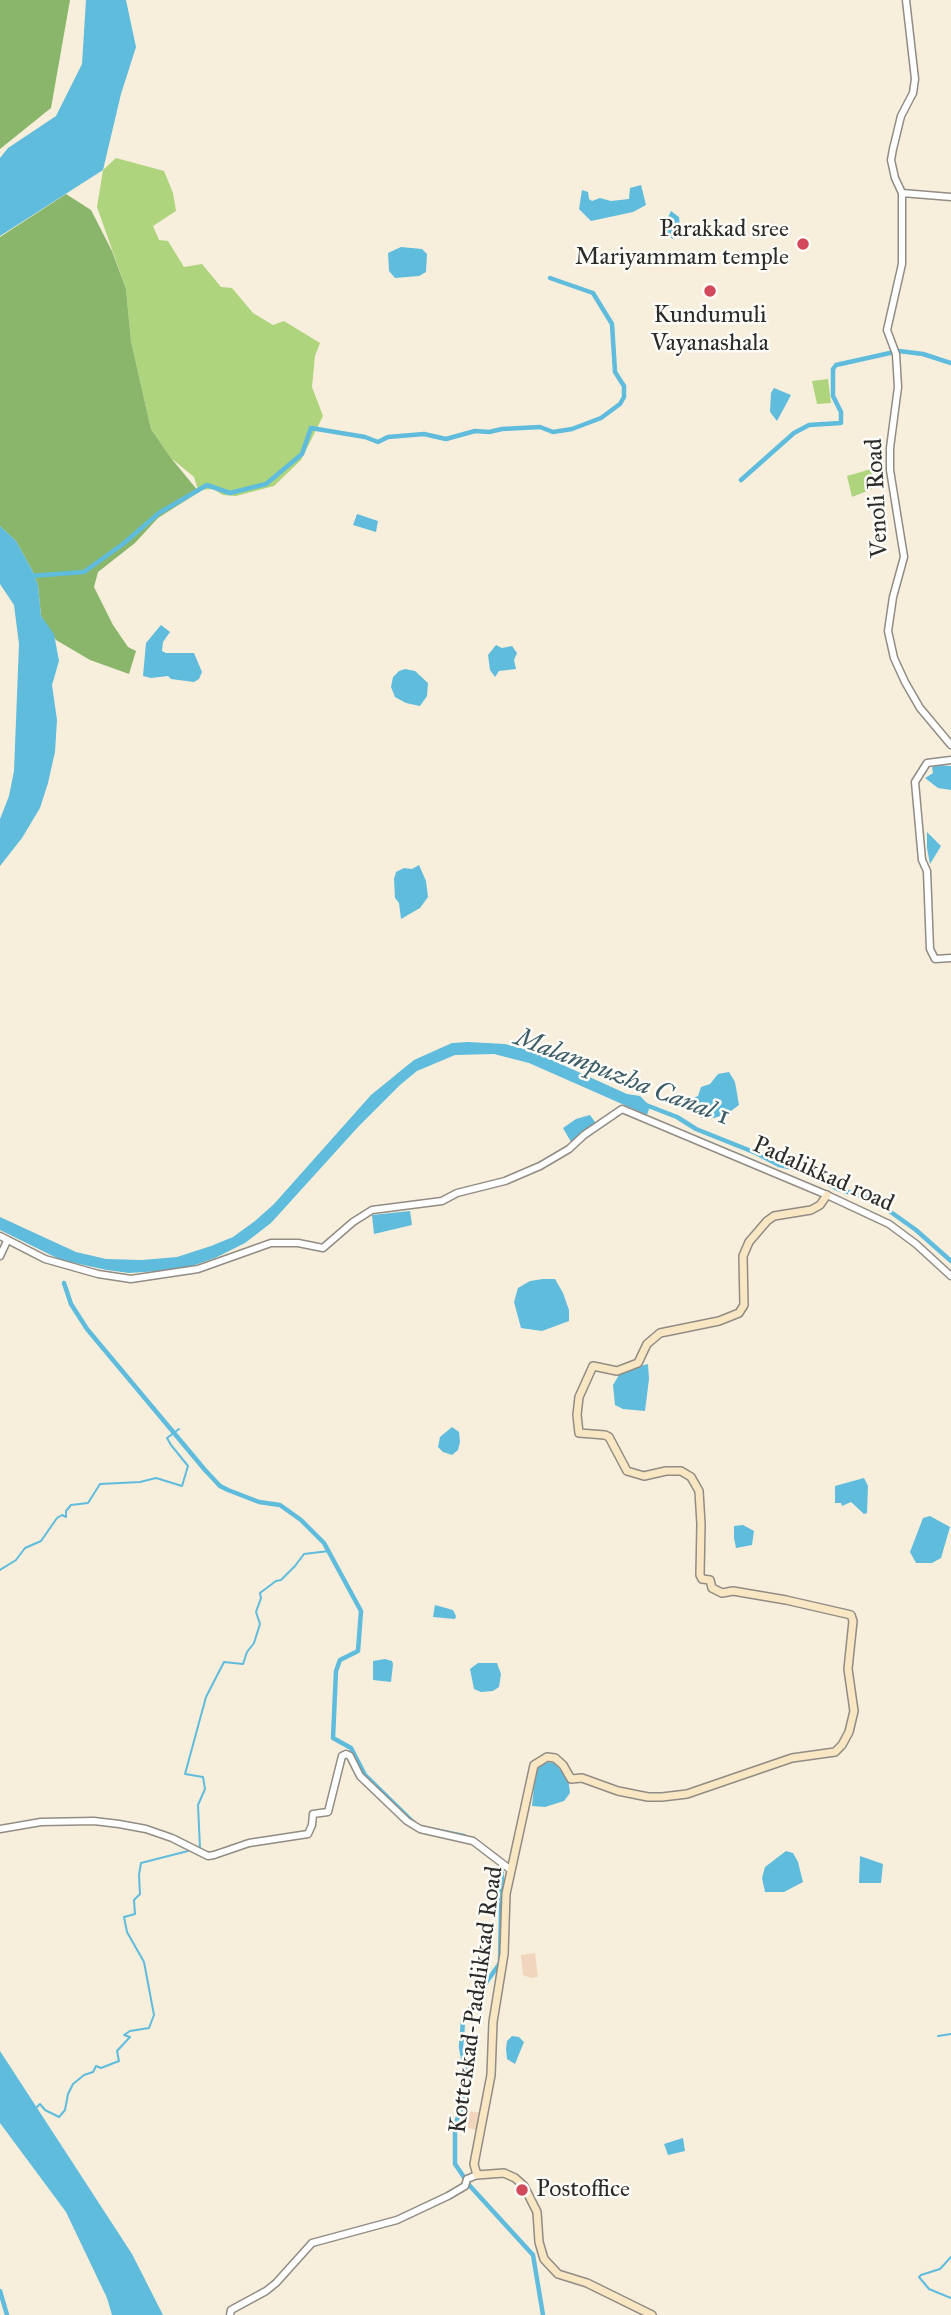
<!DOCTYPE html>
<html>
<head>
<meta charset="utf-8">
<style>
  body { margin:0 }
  canvas { display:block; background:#f7eedc }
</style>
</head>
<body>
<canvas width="951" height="2315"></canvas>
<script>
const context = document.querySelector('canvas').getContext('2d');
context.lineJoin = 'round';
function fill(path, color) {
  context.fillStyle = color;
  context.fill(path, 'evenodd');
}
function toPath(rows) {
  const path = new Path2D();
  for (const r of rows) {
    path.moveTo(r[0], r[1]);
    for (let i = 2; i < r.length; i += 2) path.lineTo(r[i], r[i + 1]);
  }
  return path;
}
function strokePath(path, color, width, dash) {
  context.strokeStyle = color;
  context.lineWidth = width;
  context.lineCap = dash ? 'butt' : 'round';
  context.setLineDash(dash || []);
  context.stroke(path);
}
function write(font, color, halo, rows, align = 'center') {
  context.font = font + ' "IM FELL Great Primer",serif';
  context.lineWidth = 5;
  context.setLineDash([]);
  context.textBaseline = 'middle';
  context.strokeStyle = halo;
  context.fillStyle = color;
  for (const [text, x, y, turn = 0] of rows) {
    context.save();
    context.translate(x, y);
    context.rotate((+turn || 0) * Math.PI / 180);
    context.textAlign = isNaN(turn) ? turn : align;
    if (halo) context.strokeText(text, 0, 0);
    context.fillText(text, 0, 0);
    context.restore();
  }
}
fill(toPath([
  [535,1953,538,1977,531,1978,523,1975,521,1955],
  [460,2110,483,2113,479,2130,457,2126]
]), '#f1d5bd');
fill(toPath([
  [116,158,164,171,173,193,176,211,153,226,159,240,168,241,184,267,202,264,221,287,232,288,253,313,273,325,284,321,320,343,315,356,312,387,323,416,301,460,274,486,236,496,223,495,213,489,198,490,194,477,171,458,151,429,131,341,126,289,97,207,103,170],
  [828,379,831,403,817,404,812,381],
  [871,469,874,486,872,489,852,497,847,476]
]), '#aed47d');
fill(toPath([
  [0,0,70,0,51,108,0,149],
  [66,194,91,210,112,251,126,289,131,341,151,429,171,458,199,492,158,518,135,543,98,572,94,587,113,625,128,647,136,651,129,674,90,660,56,640,41,616,38,585,32,570,16,541,0,526,0,237]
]), '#8ab66c');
fill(toPath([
  [86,0,126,0,136,47,121,94,103,170,0,236,0,158,8,148,56,116,82,64],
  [641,185,646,205,633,212,591,221,579,209,582,190,588,192,589,199,592,201,600,198,611,201,629,199,630,188],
  [671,211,679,217,680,226,678,233,673,239,661,231,661,222,668,217],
  [401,247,422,249,427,254,426,272,419,276,395,278,389,271,388,253],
  [774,388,791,395,777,421,770,412,771,393],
  [357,514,378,521,376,532,353,525],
  [0,526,16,541,32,570,38,585,41,616,54,634,59,661,52,685,57,720,55,752,48,783,40,808,22,838,0,866,0,819,9,796,14,771,19,644,14,605,0,584],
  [161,625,170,632,163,642,162,651,166,653,194,653,202,672,199,679,194,682,171,679,168,676,151,678,143,676,146,643],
  [496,645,502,648,512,646,517,653,514,660,516,669,499,671,495,677,490,670,488,655],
  [405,669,415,671,428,683,427,696,420,706,406,703,395,697,391,687,393,677,399,671],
  [939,765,951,766,951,790,938,788,925,778,933,773,932,767],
  [927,832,941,846,930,864,927,848],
  [419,865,426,881,428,897,420,908,401,919,399,903,395,898,394,879,396,872,404,868,412,869],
  [468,1042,505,1044,532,1051,627,1094,640,1096,650,1106,647,1115,529,1063,494,1054,455,1055,417,1071,400,1085,358,1127,271,1223,245,1243,215,1258,189,1267,159,1271,129,1273,107,1270,61,1260,0,1230,0,1217,76,1252,106,1259,142,1260,177,1257,211,1246,233,1237,255,1221,274,1204,371,1095,414,1060,452,1043],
  [729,1072,735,1082,739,1105,727,1114,714,1118,701,1118,693,1107,694,1098,698,1096,701,1087,710,1084,718,1074],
  [590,1115,595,1122,592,1127,571,1142,563,1128,576,1119],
  [410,1211,412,1225,374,1234,372,1215],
  [543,1279,555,1279,563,1293,569,1310,569,1321,542,1331,521,1328,514,1302,518,1288,530,1281],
  [648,1364,649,1379,645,1411,623,1409,615,1405,613,1385,619,1375,629,1369],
  [452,1427,459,1432,460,1442,458,1450,452,1455,443,1452,438,1447,440,1437],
  [864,1478,868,1486,867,1513,864,1514,851,1502,842,1506,841,1503,835,1503,835,1486],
  [930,1516,950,1527,941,1558,932,1563,916,1563,910,1552,923,1518],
  [743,1525,754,1531,752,1545,736,1548,734,1538,734,1526],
  [435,1605,453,1610,456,1616,455,1619,433,1617],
  [385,1659,392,1661,393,1664,391,1682,373,1680,373,1661],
  [478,1663,497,1663,501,1674,499,1687,493,1691,481,1692,474,1689,470,1669],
  [546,1762,554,1763,568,1777,570,1793,564,1801,545,1807,532,1806,536,1767],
  [786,1851,793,1853,798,1862,803,1882,784,1892,765,1892,762,1878,765,1867],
  [860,1856,883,1864,881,1883,859,1883],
  [512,2036,519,2037,524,2042,515,2064,507,2059,506,2049,507,2041],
  [0,2051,132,2254,163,2315,112,2315,107,2298,66,2212,0,2123],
  [683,2138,685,2151,668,2155,664,2144]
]), '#5fbcdd');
strokePath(toPath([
  [0,1570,16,1560,25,1548,41,1541,57,1518,62,1515,66,1517,66,1511,71,1505,88,1503,100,1484,140,1482,156,1478,182,1486,188,1466,171,1445,167,1438,179,1429],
  [200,1848,198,1805,205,1789,203,1777,185,1774,206,1697,224,1662,243,1664,247,1652,254,1643,260,1624,256,1612,261,1598,260,1593,276,1581,281,1580,295,1566,304,1554,329,1551],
  [938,2036,951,2034],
  [37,2107,40,2104,45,2110,59,2117,65,2110,68,2094,73,2084,84,2075,93,2072,96,2066,101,2068,119,2061,117,2051,130,2037,124,2035,130,2031,149,2028,154,2015,144,1962,127,1932,124,1917,135,1914,134,1900,140,1894,139,1875,141,1863,188,1851],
  [951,2257,940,2269,921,2275,919,2277,929,2289,951,2298]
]), '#5fbcdd', 2);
strokePath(toPath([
  [741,480,794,433,809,425,841,423,841,412,833,396,833,369,836,365,899,351,923,354,951,363],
  [30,576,84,572,123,544,159,513,207,485,230,493,266,484,302,454,311,428,365,437,378,442,388,437,424,434,446,439,475,431,489,432,502,429,540,427,553,432,572,429,601,418,620,404,624,397,624,386,615,372,612,324,593,293,550,278],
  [646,1105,677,1117,696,1129,756,1153,779,1165,799,1169,838,1189,874,1200,916,1230,951,1261],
  [64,1283,71,1304,87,1329,205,1470,220,1486,228,1490,259,1502,280,1505,301,1520,324,1543,361,1611,358,1651,340,1660,336,1671,333,1738,351,1748,365,1775,414,1823],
  [429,1829,464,1836],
  [502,1863,500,1963,478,1994,463,2022,461,2047,469,2088,455,2125,455,2164,470,2186,533,2255,543,2315],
  [0,2291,7,2315]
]), '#5fbcdd', 4.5);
const tertiary = toPath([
  [906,0,915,79,913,93,901,116,893,149,891,160,895,178,902,193,951,197],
  [902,193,902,264,887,330,896,354,898,387,890,448,890,470,904,557,893,597,888,631,894,658,905,682,920,708,951,745],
  [951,760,927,763,915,782,922,860,927,871,930,949,935,959,951,958],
  [0,1236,45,1259,98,1274,131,1279,198,1269,271,1243,298,1243,323,1248,353,1222,372,1210,442,1201,457,1193,505,1181,540,1166,569,1149,584,1135,622,1109,827,1195,889,1224,916,1244,951,1276],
  [0,1256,7,1241],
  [0,1829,41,1822,94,1821,119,1824,146,1829,172,1838,208,1856,214,1855,249,1843,308,1834,312,1825,313,1814,328,1812,342,1756,346,1754,350,1756,360,1776,407,1821,420,1829,473,1841,511,1870],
  [230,2315,231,2310,266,2291,276,2283,312,2243,397,2220,448,2196,465,2186,467,2179,477,2175]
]);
const secondary = toPath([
  [652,2315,587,2283,558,2274,544,2259,539,2242,537,2212,524,2186,515,2178,504,2173,477,2175,474,2164,491,2075,493,2022,504,1954,506,1894,534,1765,547,1757,555,1758,563,1765,571,1779,582,1778,618,1791,648,1797,662,1797,687,1794,792,1758,835,1752,842,1745,849,1732,854,1711,848,1669,853,1621,851,1615,847,1614,786,1600,733,1591,722,1593,712,1588,710,1580,702,1579,700,1575,701,1524,699,1491,691,1477,681,1471,666,1471,644,1476,627,1471,609,1437,605,1435,579,1433,577,1415,579,1397,593,1366,617,1371,638,1363,647,1344,660,1333,719,1321,739,1313,744,1305,743,1256,749,1242,767,1221,774,1216,811,1210,820,1205,827,1195]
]);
strokePath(tertiary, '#918c84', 9);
strokePath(secondary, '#918c84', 10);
strokePath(tertiary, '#fff', 6);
strokePath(secondary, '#f9e7c3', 7);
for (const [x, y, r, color] of [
  [803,244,7,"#d1495b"],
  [710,291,7,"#d1495b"],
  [522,2190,7,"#d1495b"]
]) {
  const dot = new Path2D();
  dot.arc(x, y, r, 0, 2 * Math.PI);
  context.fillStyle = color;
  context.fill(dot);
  strokePath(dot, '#fdfcf7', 2.5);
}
write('24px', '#2b2b2b', '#fdfcf7', [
  ["Parakkad sree",789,230],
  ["Mariyammam temple",789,258],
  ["Kundumuli",710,316,"center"],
  ["Vayanashala",710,344,"center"],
  ["Postoffice",536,2190,"left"]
], 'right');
write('24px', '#2b2b2b', '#fdfcf7', [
  ["Venoli Road",878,498,-93],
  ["Padalikkad road",823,1175,24],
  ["Kottekkad-Padalikkad Road",477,2000,-82]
]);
write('italic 26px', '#3d5e69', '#fdfcf7', [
  ["Malampuzha Canal 1",622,1078,21]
]);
</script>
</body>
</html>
